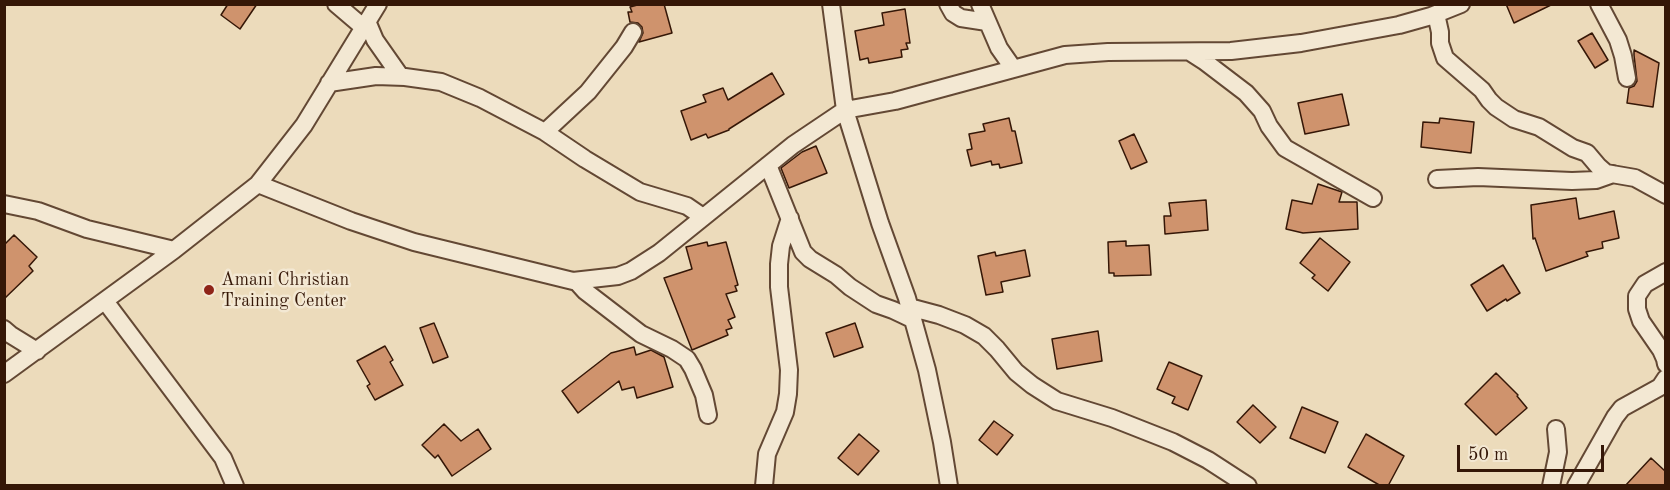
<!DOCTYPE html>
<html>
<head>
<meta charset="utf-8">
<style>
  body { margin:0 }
  #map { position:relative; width:1670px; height:490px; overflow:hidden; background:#ecdbbb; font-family:"Old Standard TT",serif }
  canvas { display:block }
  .frame { position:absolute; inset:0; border:6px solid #351707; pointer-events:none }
  .scale { position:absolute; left:1457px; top:445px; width:147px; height:27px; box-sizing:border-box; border:3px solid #351707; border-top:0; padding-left:8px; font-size:18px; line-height:21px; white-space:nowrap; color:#351707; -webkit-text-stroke:4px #f3e8d3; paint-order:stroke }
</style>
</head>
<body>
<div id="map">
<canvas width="1670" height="490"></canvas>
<div class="frame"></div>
<div class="scale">50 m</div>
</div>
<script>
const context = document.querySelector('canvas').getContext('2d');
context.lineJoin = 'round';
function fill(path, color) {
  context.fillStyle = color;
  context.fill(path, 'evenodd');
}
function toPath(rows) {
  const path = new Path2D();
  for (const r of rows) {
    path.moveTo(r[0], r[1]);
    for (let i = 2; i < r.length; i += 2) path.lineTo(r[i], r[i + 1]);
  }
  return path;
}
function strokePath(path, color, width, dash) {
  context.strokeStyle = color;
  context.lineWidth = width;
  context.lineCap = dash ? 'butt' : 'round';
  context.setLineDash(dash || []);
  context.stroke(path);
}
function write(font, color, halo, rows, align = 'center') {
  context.font = font + ' "Old Standard TT",serif';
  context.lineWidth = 5;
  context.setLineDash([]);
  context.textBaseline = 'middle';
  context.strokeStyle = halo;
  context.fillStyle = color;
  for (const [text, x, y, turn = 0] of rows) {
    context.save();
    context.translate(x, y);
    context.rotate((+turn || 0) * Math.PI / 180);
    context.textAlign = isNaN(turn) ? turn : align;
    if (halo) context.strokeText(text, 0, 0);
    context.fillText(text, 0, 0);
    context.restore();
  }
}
const building = toPath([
  [228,4,257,4,240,29,221,15,228,4],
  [641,4,664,4,672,33,639,42,643,33,642,27,638,23,630,22,628,12,632,12,630,7,641,4],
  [1506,4,1553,4,1514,23,1506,4],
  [905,9,910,43,906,43,908,49,901,50,902,57,869,63,868,58,860,60,855,31,884,25,882,13,905,9],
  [1592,33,1608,60,1595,68,1578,41,1592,33],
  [1634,50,1659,63,1653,107,1627,103,1629,88,1634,86,1637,81,1634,55,1634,50],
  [772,73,784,94,729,129,729,130,708,138,706,134,691,140,681,111,706,102,703,95,723,88,728,100,772,73],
  [1342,94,1349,125,1305,134,1298,103,1342,94],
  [1009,118,1012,131,1015,131,1022,163,1000,168,999,164,992,165,991,161,971,166,967,150,972,149,969,134,985,131,983,124,1009,118],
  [1440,118,1474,122,1471,153,1421,147,1423,122,1439,123,1440,118],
  [1134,134,1147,162,1131,169,1119,141,1134,134],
  [816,146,827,173,789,188,781,168,802,152,816,146],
  [1318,184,1342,192,1339,202,1357,202,1358,229,1303,233,1286,229,1292,200,1312,204,1318,184],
  [1576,198,1579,219,1614,211,1619,238,1602,242,1603,248,1586,252,1588,256,1546,271,1535,238,1533,239,1531,205,1576,198],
  [1206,200,1208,230,1165,234,1164,216,1171,216,1169,203,1206,200],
  [14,235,37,257,29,266,33,271,4,299,4,245,14,235],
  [1320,238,1350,262,1328,291,1312,278,1315,275,1300,263,1320,238],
  [1126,241,1126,246,1149,245,1151,275,1114,276,1114,273,1109,273,1108,242,1126,241],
  [707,242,708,246,726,242,738,285,735,286,737,291,726,294,735,317,728,320,732,328,726,330,728,335,692,350,664,278,692,269,686,247,707,242],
  [1025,250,1030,276,1001,282,1003,292,986,295,978,256,995,252,996,256,1025,250],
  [1503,265,1520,293,1507,301,1506,299,1487,311,1471,285,1503,265],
  [434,323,448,357,433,363,420,328,434,323],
  [855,323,863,347,834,357,826,333,855,323],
  [1098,331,1102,361,1057,369,1052,339,1098,331],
  [385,346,393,360,390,362,403,385,375,400,367,386,370,384,357,361,385,346],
  [634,347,636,355,651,350,664,357,673,387,637,398,634,387,622,390,619,381,578,413,562,391,611,353,634,347],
  [1169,362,1202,376,1188,410,1172,403,1175,397,1157,389,1169,362],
  [1496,373,1518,395,1517,396,1527,408,1496,435,1465,404,1496,373],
  [1253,405,1276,427,1260,443,1237,422,1253,405],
  [1302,407,1338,422,1325,453,1290,438,1302,407],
  [994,421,1013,435,997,455,979,440,994,421],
  [444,424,461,441,478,429,491,449,452,476,438,455,435,458,422,445,444,424],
  [859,434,879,451,858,475,838,458,859,434],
  [1366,434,1404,456,1388,486,1381,486,1348,467,1366,434],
  [1651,458,1665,471,1665,486,1625,486,1651,458]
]);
fill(building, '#cf936d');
strokePath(building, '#351707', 1.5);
const minor = toPath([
  [336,4,363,27],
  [831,4,845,110,880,223,907,298,927,370,942,442,949,486],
  [948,4,953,13,961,18,987,22],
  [980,4,999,48,1013,68],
  [1599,4,1618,40,1623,56,1627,78],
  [1436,14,1440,32,1440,43,1445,58,1482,90,1489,100,1496,107,1514,119,1539,127,1573,148,1587,153,1598,166,1606,173,1635,178,1666,195],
  [367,21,375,40,401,77],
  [1190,52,1204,61,1246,93,1262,111,1269,126,1285,148,1373,198],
  [329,83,376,76,405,77,441,82,480,98,545,132,585,159,640,192,687,206,703,217],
  [545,132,588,92,624,47,633,32],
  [768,165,803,252,810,259,836,275,850,287,876,304,893,310,912,319],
  [1437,179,1478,177,1572,181,1596,180,1613,174],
  [258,184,351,221,414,242,573,281,618,276,631,271,659,253,793,145,845,110,895,101,1065,55,1108,52,1231,51,1301,43,1399,25,1431,16,1461,4],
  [4,204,38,211,87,229,174,250],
  [1666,272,1645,284,1637,296,1637,309,1641,321,1661,350,1665,359,1666,364],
  [576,281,585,291,641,334,672,349,687,359,693,369,704,395,708,415],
  [105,301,223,458,235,486],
  [909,307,939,315,965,325,984,336,997,349,1016,372,1032,385,1057,401,1112,418,1173,442,1208,460,1248,486],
  [4,329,11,335,37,351],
  [4,374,174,250,258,184,304,125,378,4],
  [764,486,767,454,785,412,788,394,789,370,779,287,779,264,781,246,790,218],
  [1551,486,1558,452,1556,429],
  [1576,486,1615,417,1622,408,1660,387,1666,378]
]);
strokePath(minor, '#634834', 20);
strokePath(minor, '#f3e8d3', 16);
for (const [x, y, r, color] of [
  [209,290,6,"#8f2418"]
]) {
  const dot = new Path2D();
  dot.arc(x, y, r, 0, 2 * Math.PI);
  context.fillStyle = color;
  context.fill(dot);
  strokePath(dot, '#f3e8d3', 2);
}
write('18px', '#351707', '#f3e8d3', [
  ["Amani Christian",221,280],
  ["Training Center",221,301]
], 'left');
</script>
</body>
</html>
